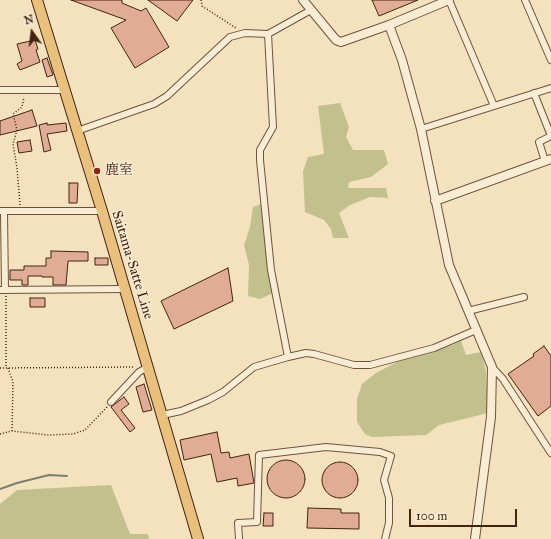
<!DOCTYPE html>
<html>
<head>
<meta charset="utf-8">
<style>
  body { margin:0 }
  #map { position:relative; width:551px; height:539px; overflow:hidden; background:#f4e1be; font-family:"IM FELL Great Primer",serif }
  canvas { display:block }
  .north { position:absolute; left:12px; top:12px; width:40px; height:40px; -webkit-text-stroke:3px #f8ecd5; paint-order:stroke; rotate:346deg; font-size:11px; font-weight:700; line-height:16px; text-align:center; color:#422412 }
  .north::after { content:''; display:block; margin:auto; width:14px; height:18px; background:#422412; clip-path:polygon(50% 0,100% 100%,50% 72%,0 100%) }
  .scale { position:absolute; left:409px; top:509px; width:108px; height:18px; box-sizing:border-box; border:2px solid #422412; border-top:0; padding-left:5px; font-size:12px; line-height:14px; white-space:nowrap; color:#422412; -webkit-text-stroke:3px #f8ecd5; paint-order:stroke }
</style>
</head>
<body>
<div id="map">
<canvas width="551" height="539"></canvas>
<div class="north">N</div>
<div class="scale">100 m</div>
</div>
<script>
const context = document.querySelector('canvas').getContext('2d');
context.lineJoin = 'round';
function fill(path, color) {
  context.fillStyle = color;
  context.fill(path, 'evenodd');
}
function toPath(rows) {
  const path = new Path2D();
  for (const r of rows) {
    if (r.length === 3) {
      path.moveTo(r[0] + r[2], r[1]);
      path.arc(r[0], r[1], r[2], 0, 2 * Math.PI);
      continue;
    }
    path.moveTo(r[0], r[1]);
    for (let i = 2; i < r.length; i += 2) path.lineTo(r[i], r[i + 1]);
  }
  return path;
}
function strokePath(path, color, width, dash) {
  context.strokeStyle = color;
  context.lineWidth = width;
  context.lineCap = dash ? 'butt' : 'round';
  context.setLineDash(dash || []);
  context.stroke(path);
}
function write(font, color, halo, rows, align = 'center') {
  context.font = font + ' "IM FELL Great Primer","Noto Serif JP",serif';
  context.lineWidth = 3;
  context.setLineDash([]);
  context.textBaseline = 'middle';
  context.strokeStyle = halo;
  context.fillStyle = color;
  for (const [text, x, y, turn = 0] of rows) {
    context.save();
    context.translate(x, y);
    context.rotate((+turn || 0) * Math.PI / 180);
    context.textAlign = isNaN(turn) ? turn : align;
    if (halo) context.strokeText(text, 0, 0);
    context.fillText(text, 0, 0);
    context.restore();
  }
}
fill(toPath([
  [340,103,349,127,346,137,353,150,384,150,388,164,371,177,349,182,348,188,386,188,388,198,370,197,350,205,339,213,349,238,333,238,331,229,324,220,305,212,303,171,308,157,324,154,318,106],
  [261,204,268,274,273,293,260,299,248,296,249,265,244,245,250,227,253,207],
  [461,341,466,355,481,352,486,371,488,413,439,425,426,435,372,437,365,434,357,422,357,399,362,384,376,373,399,361,430,353,453,345],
  [111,485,130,534,148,534,149,539,0,539,0,504,17,490]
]), '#c2c18d');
strokePath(toPath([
  [0,489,17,483,49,475,67,476]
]), '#79806e', 2);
const building = toPath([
  [71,0,122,0,122,3,141,11,146,8,169,47,135,68,111,28,126,20,71,0],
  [148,0,193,0,177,21,148,0],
  [372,0,418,0,379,16,372,0],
  [35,40,38,49,36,50,40,62,20,70,17,64,22,61,17,44,35,40],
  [47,58,53,75,47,77,42,60,47,58],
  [32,110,37,126,0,135,0,121,32,110],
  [47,123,47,125,66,123,67,131,47,134,51,150,44,152,39,125,47,123],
  [30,140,32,151,19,153,17,142,30,140],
  [69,183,78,183,77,203,69,203,69,183],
  [51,251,88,252,88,261,68,261,66,285,53,285,53,277,42,277,42,276,28,276,28,285,22,285,22,280,10,280,10,270,24,270,24,266,46,266,46,258,51,258,51,251],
  [95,258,108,258,108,265,95,265,95,258],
  [228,268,233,301,174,329,161,301,228,268],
  [30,298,45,298,45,307,30,307,30,298],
  [544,346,551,356,551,406,538,416,508,374,534,356,533,354,544,346],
  [144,384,152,410,143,412,136,387,144,384],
  [124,397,129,404,121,410,135,428,130,432,111,407,124,397],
  [217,432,221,453,229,452,230,458,249,454,254,483,238,486,237,478,217,482,211,454,184,460,180,440,217,432],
  [286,479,19],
  [340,480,18],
  [308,508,341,509,341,513,359,513,359,529,307,528,308,508],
  [264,513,273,513,273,526,263,526,264,513]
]);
fill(building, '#e1ac95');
strokePath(building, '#422412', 1);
const minor = toPath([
  [449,0,494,106],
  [525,0,551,60],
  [268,34,273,127,260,150,260,160,271,270,288,357],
  [0,90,65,90],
  [534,93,551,136,539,142,545,161],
  [421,129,551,88],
  [77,131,154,104,167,96,230,37,245,33,268,34,311,10],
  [0,211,102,211],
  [4,211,5,290],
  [0,290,125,289],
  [468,311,524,297],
  [492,367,503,379,551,453],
  [111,402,139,372,148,367],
  [162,415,181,411,208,400,223,392,254,367,288,357,306,353,314,354,354,365,370,365,434,348,476,330],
  [239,539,238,523,257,522,259,455,326,447,380,452,391,456,384,480,389,498,389,523,385,539]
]);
const tertiary = toPath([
  [303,0,336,40,341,42,389,25,449,0],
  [389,25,402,60,421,129,449,265,492,367,491,417,475,539],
  [435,201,551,159]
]);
const primary = toPath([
  [37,0,102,211,198,539]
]);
strokePath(minor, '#6e533d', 8);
strokePath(tertiary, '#6e533d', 10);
strokePath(primary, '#422412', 12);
strokePath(toPath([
  [201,0,202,6,236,28],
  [20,205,17,168,13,144,17,130,13,114,22,107,24,97],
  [6,296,6,368],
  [0,368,134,367],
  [8,368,13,382,12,431],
  [0,434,12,431,48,435,73,434,85,430,107,407]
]), '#422412', 1.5, [1, 2]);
strokePath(minor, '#f8ecd5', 6);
strokePath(tertiary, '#f8ecd5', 8);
strokePath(primary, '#eac07f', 10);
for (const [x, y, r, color] of [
  [97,171,4,"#8f2418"]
]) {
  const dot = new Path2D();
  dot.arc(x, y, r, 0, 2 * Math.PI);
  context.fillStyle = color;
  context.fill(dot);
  strokePath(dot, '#f8ecd5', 1.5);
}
write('14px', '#422412', '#f8ecd5', [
  ["鹿室",105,171]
], 'left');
write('14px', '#422412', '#f8ecd5', [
  ["Saitama-Satte Line",132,265,73]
]);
</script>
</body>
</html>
